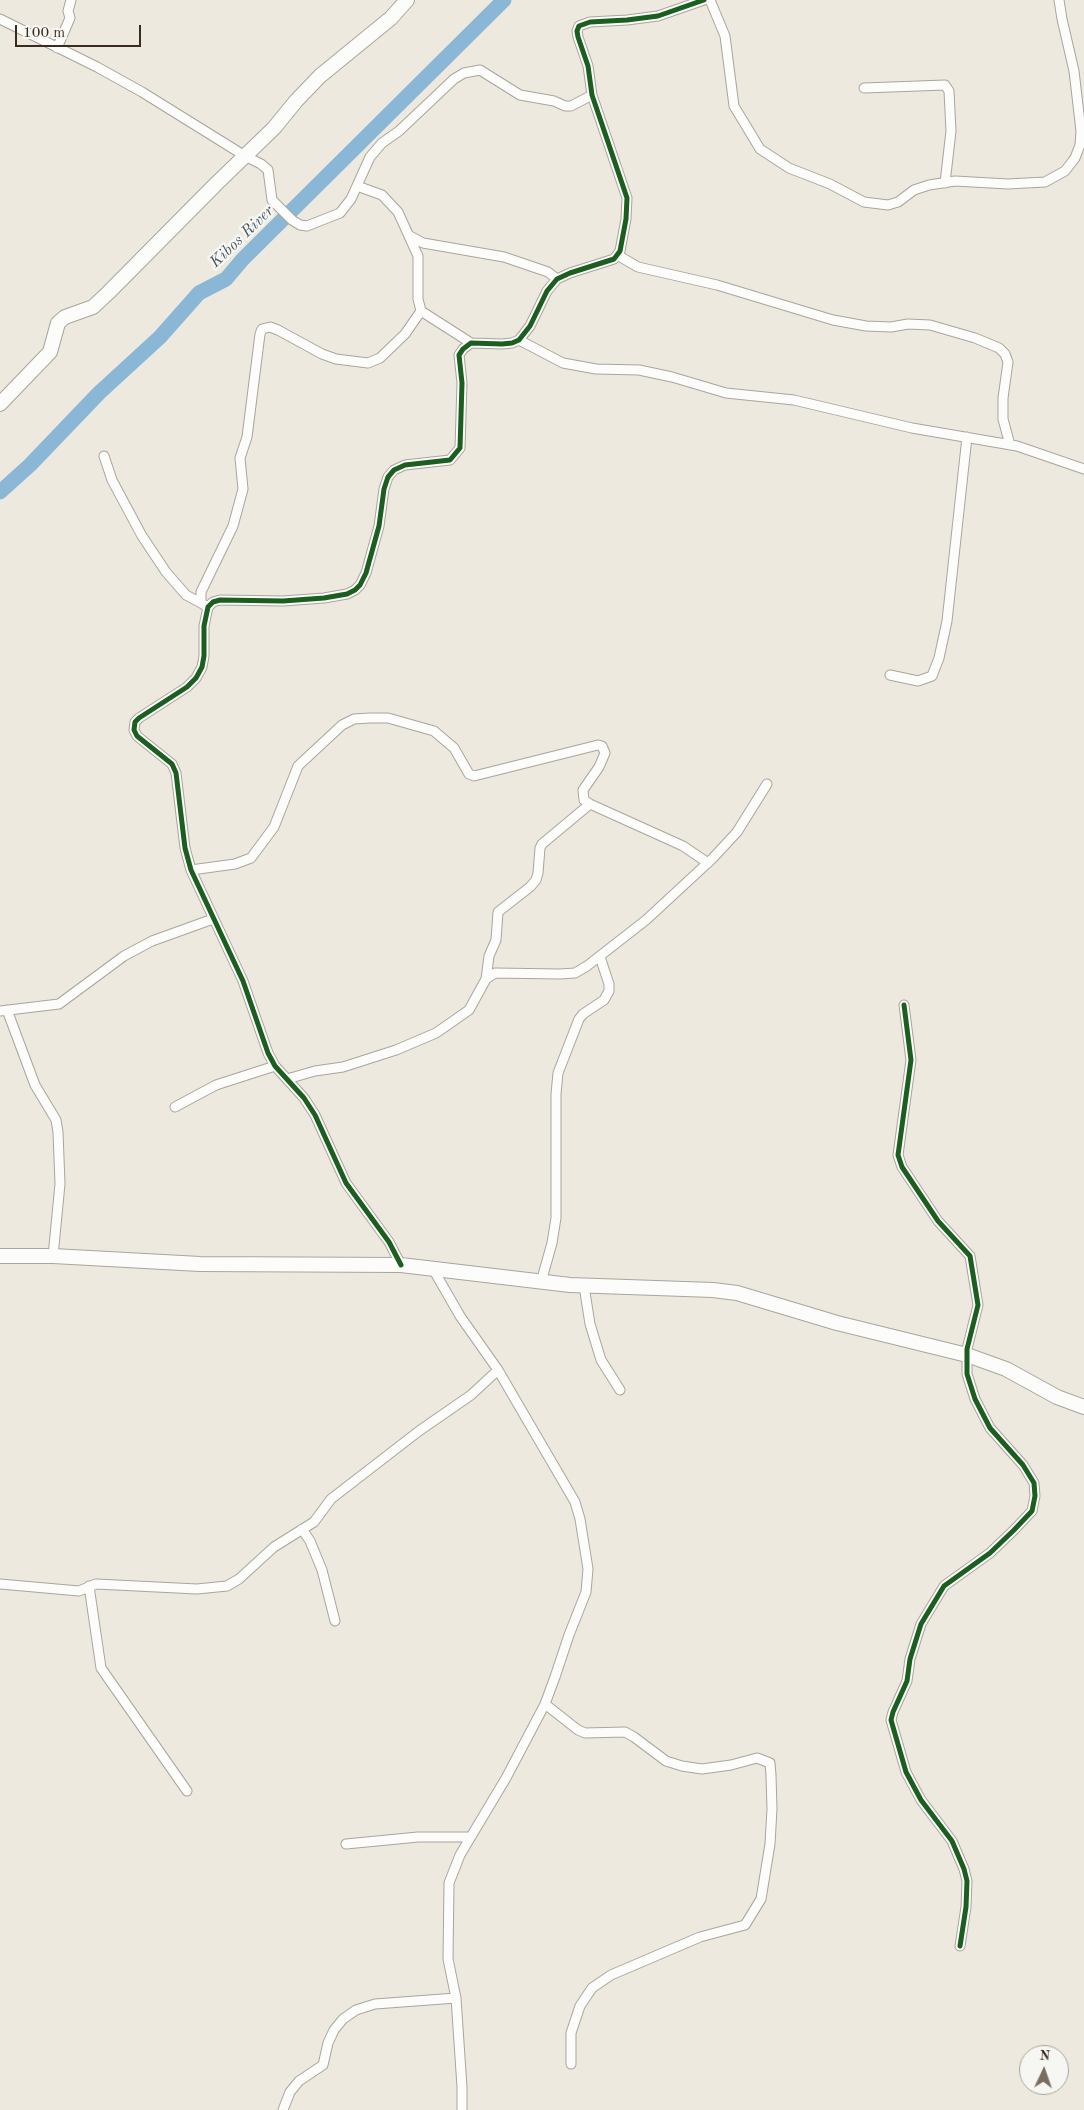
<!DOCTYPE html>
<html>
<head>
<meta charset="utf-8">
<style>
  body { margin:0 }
  #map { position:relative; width:1084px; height:2110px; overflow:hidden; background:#ede9df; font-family:"Old Standard TT",serif }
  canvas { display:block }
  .north { position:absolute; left:1019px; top:2045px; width:50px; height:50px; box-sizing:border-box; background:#f6f6f2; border:1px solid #aba49d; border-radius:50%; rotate:3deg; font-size:14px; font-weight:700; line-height:20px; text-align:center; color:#3b2a1e }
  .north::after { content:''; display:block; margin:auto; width:18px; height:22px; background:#796d62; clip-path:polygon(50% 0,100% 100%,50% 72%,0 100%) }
  .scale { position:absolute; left:15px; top:25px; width:126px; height:22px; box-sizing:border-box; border:2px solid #3b2a1e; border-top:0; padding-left:6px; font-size:15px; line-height:18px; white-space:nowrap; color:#3b2a1e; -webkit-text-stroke:4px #f6f6f2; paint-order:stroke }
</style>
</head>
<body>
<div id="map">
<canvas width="1084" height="2110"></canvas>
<div class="north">N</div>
<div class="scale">100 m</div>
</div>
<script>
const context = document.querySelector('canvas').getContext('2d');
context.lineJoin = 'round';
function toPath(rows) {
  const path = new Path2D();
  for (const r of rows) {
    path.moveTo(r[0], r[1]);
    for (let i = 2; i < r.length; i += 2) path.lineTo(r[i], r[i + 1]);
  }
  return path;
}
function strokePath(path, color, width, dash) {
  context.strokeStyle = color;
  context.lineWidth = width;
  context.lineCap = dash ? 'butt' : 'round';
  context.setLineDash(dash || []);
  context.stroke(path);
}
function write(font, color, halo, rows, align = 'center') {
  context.font = font + ' "Old Standard TT",serif';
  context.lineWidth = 5;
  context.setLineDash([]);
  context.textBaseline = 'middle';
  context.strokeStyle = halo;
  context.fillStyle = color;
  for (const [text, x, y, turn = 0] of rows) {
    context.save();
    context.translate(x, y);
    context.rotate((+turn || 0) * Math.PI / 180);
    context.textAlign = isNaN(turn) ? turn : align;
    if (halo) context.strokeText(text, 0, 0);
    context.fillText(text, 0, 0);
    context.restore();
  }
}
strokePath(toPath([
  [0,492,30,465,99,393,160,337,199,293,226,279,243,259,504,0]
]), '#8bb7d7', 15);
const street = toPath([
  [710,0,725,36,734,106,760,149,789,168,830,184,864,202,888,205,898,202,914,190,929,185,955,181,1008,184,1045,182,1065,171,1075,158,1080,145,1081,131,1074,71,1062,19,1059,0],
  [0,19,97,67,142,92,245,156,261,164,268,170,272,200,292,220,300,225,307,226,340,213,351,199,370,157,382,143,399,131,454,79,464,73,480,70,520,95,554,101,565,106,571,106,592,95],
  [57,48,70,18,68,11,71,0],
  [864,88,945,85,949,91,951,131,945,183],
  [357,186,382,195,398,212,418,256,418,299,421,311,471,343],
  [410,236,423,243,504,257,548,272,557,279],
  [619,256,638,267,717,285,833,320,866,326,891,327,908,324,930,325,975,338,999,348,1005,354,1008,362,1003,398,1003,419,1010,445],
  [519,340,563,363,596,369,639,370,672,377,726,393,794,400,912,428,1017,446,1084,469],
  [104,456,112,480,142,536,166,572,186,595,201,603],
  [208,607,201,603,201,592,233,526,243,489,240,458,247,437,260,334,262,329,270,327,278,330,322,354,336,359,368,363,380,358,405,334,421,311],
  [890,675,918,681,932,676,939,658,947,621,967,437],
  [191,870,235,864,251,858,274,827,298,766,342,725,354,719,370,718,388,718,434,731,454,748,469,774,474,776,598,745,602,746,605,753,599,767,583,790,584,800,590,804,683,846,708,863],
  [486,979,489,956,496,940,498,912,530,887,536,880,538,873,540,848,542,844,590,804],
  [904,1005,911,1060,898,1155,902,1167,938,1221,970,1256,978,1305,967,1349,967,1374,975,1399,990,1428,1023,1465,1034,1483,1035,1496,1032,1511,1014,1530,990,1553,944,1586,921,1624,910,1659,907,1681,893,1712,891,1720,906,1772,921,1800,952,1841,964,1869,967,1881,966,1907,960,1946],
  [7,1010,35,1085,56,1120,58,1132,60,1184,53,1256],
  [0,1011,59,1004,124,956,152,941,213,919],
  [287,1079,315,1071,343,1067,396,1050,436,1033,469,1010,486,979,495,973,560,974,575,973,587,966,646,920,713,858,737,832,767,784],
  [175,1107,216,1085,275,1066],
  [401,1265,389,1242,346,1183,315,1115,304,1098,275,1066,268,1053,243,981,191,870,185,848,176,773,172,764,137,736,134,730,135,722,139,718,187,687,196,678,202,667,204,656,204,626,208,607,213,602,220,600,283,601,324,598,347,594,355,590,360,585,366,573,379,526,384,489,388,477,394,470,405,465,450,460,460,448,462,383,459,355,463,349,471,343,502,344,512,343,519,340,530,326,547,291,557,279,570,273,614,259,620,251,626,219,627,198,592,95,588,66,578,37,577,31,579,26,590,22,627,20,658,16,704,0],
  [433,1269,460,1316,498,1370,575,1502,580,1519,588,1569,586,1592,569,1635,555,1677,545,1704,506,1778,460,1855,449,1883,448,1959,456,1998,462,2087,462,2110],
  [541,1282,552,1243,556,1218,556,1094,558,1073,579,1019,583,1014,604,1000,609,991,609,984,600,957],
  [584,1286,590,1324,601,1360,620,1390],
  [302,1529,310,1541,322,1570,335,1621],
  [0,1584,79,1591,96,1584,197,1589,227,1586,239,1579,274,1547,314,1522,331,1499,419,1431,471,1395,498,1370],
  [89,1586,101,1668,187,1791],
  [545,1704,578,1730,585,1733,625,1732,634,1737,666,1761,682,1766,702,1769,731,1765,757,1758,770,1763,771,1775,772,1809,770,1844,761,1899,745,1925,700,1937,611,1975,592,1988,580,2006,571,2033,571,2064],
  [346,1844,418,1837,470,1837],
  [283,2110,290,2092,299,2081,323,2065,328,2043,334,2030,343,2019,356,2010,375,2004,456,1998]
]);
const secondary = toPath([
  [0,404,50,352,58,323,65,317,93,307,108,293,217,183,274,128,296,101,320,76,391,18,407,0],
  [0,1256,53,1256,200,1264,401,1265,570,1285,713,1290,737,1293,837,1323,967,1355,1006,1369,1057,1397,1084,1407]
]);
strokePath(street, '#a9a59e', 11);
strokePath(secondary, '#a9a59e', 16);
strokePath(street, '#fcfcfa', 9);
strokePath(secondary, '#fcfcfa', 14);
strokePath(toPath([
  [904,1005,911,1060,898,1155,902,1167,938,1221,970,1256,978,1305,967,1349,967,1374,975,1399,990,1428,1023,1465,1034,1483,1035,1496,1032,1511,1014,1530,990,1553,944,1586,921,1624,910,1659,907,1681,893,1712,891,1720,906,1772,921,1800,952,1841,964,1869,967,1881,966,1907,960,1946],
  [401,1265,389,1242,346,1183,315,1115,304,1098,275,1066,268,1053,243,981,191,870,185,848,176,773,172,764,137,736,134,730,135,722,139,718,187,687,196,678,202,667,204,656,204,626,208,607,213,602,220,600,283,601,324,598,347,594,355,590,360,585,366,573,379,526,384,489,388,477,394,470,405,465,450,460,460,448,462,383,459,355,463,349,471,343,502,344,512,343,519,340,530,326,547,291,557,279,570,273,614,259,620,251,626,219,627,198,592,95,588,66,578,37,577,31,579,26,590,22,627,20,658,16,704,0]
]), '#1b5e20', 5);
write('italic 16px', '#4a5a67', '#f6f6f2', [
  ["Kibos River",242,237,-44]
]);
</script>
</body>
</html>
